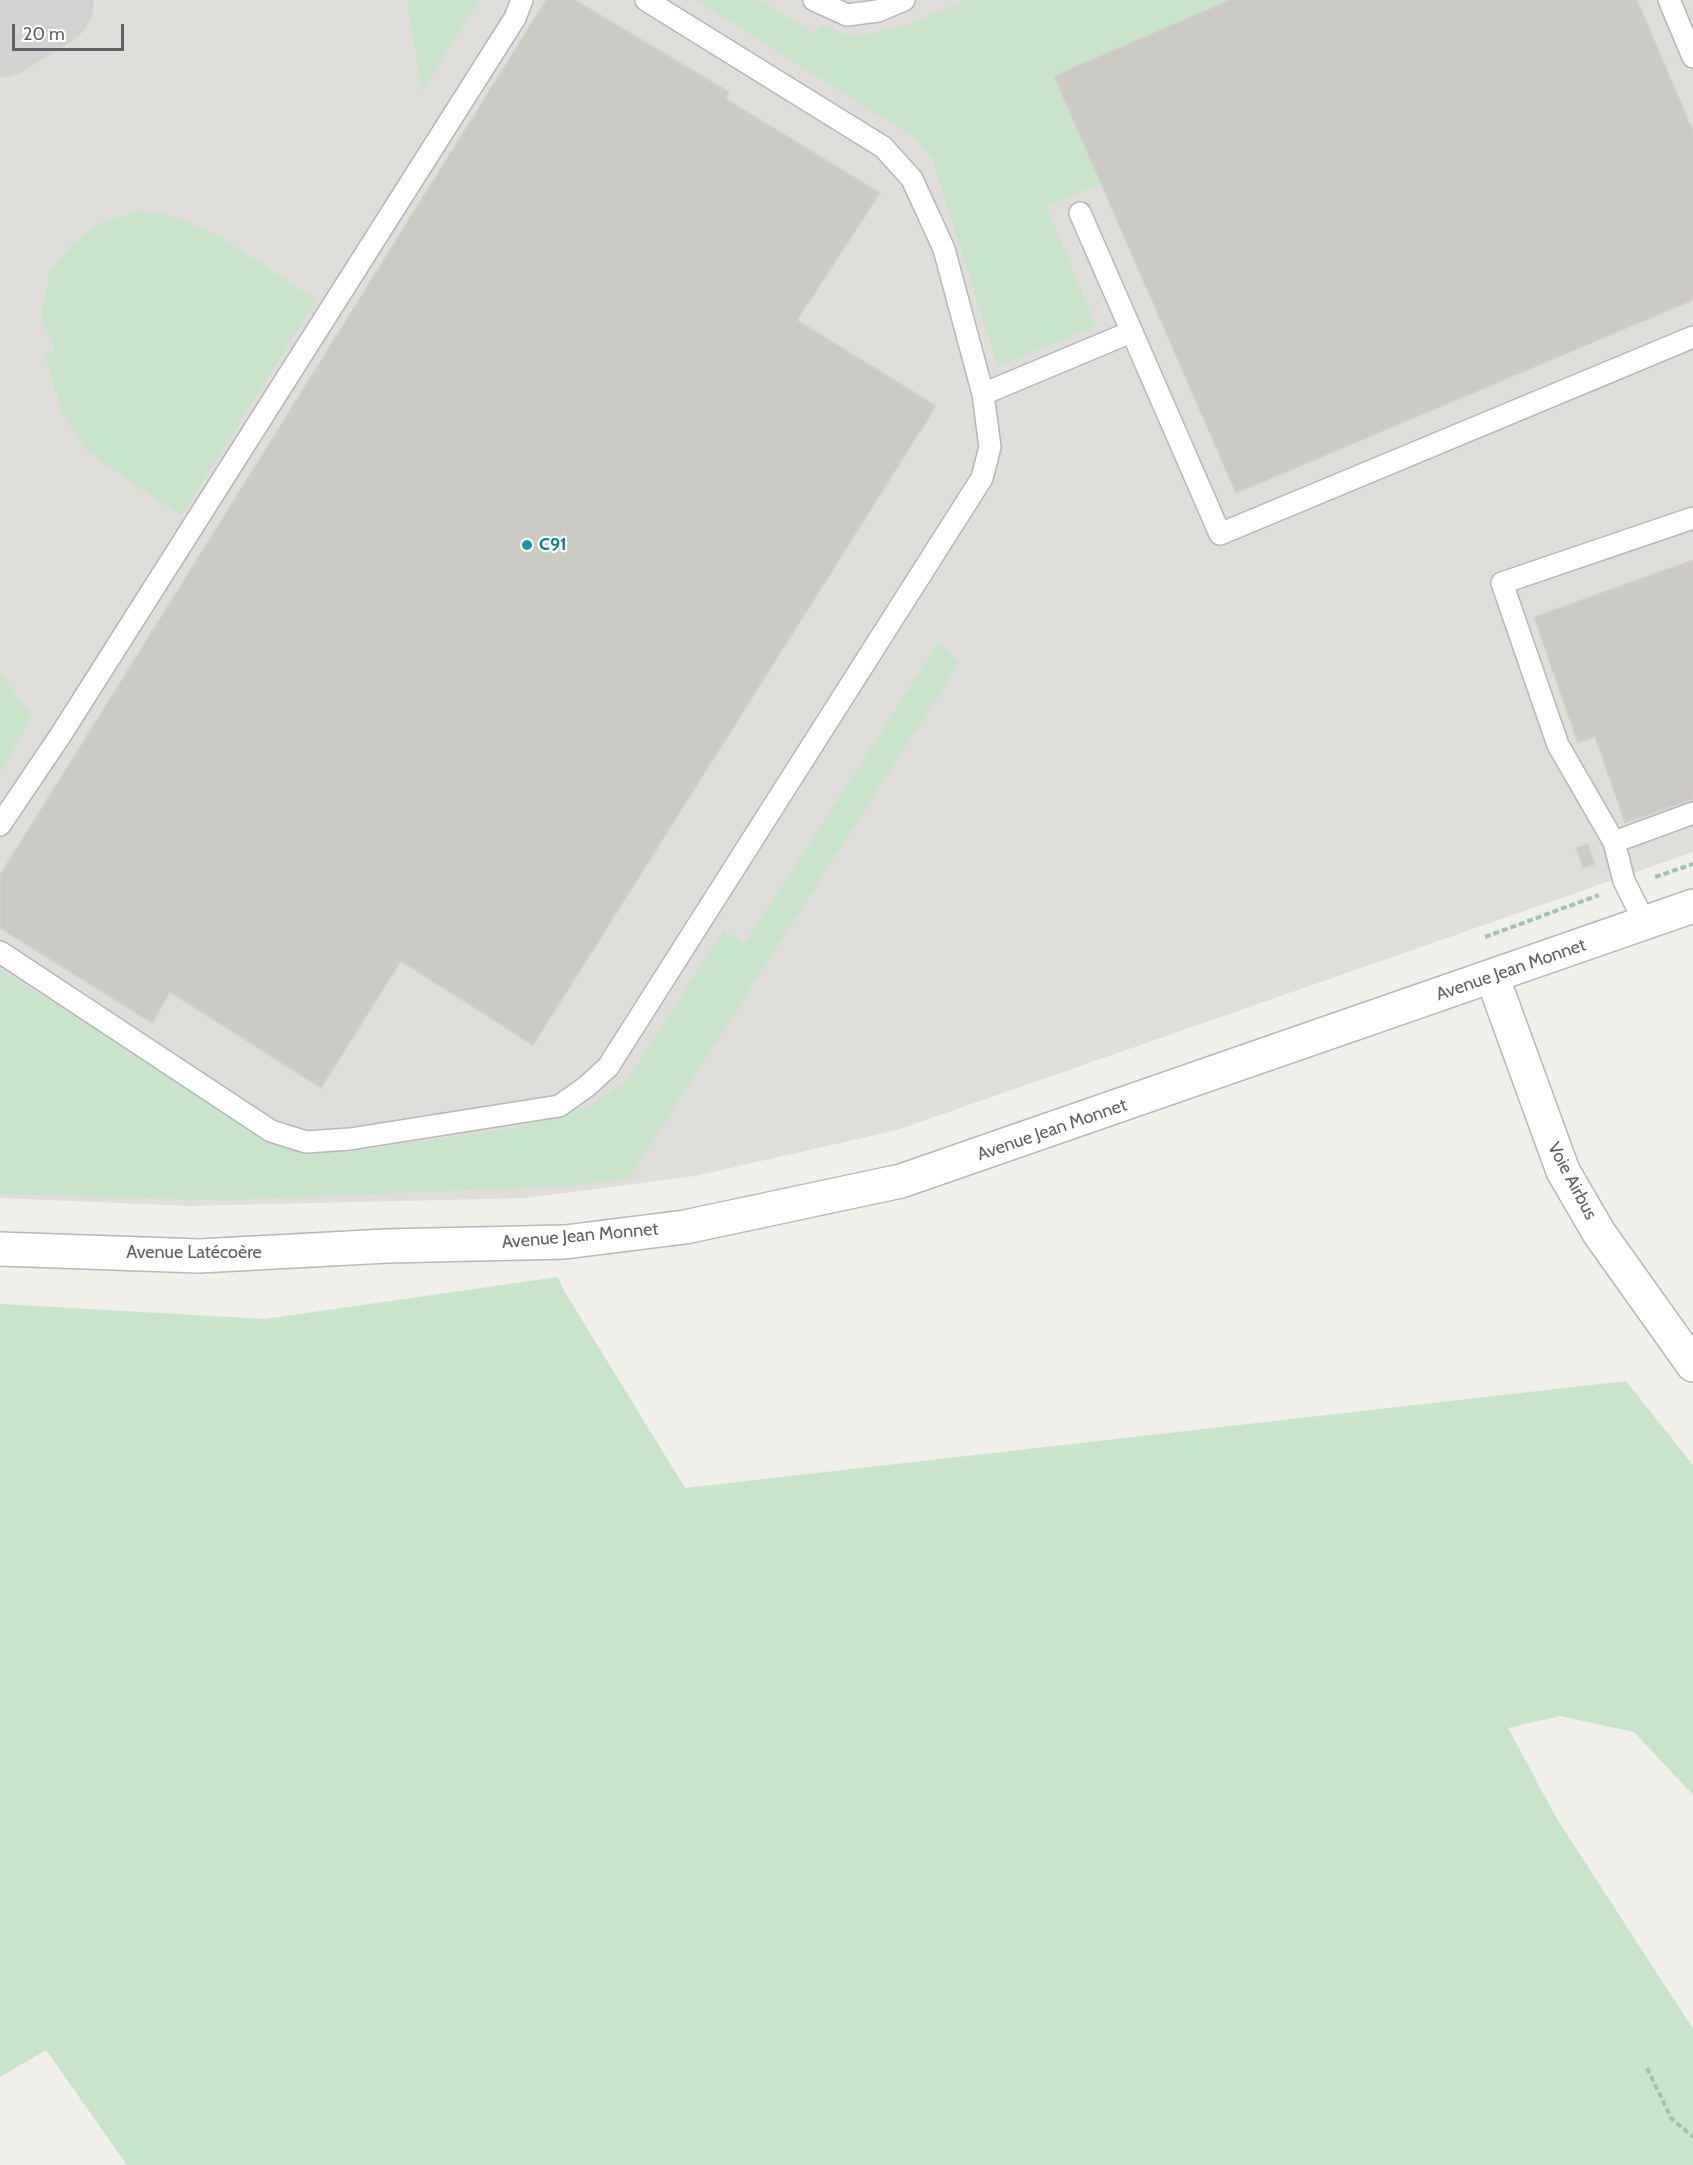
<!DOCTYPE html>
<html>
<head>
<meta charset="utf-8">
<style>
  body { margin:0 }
  #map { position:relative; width:1693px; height:2165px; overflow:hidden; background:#f0efe9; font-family:Cabin,sans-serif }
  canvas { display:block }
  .scale { position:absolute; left:12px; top:24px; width:112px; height:27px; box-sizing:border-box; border:3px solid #606267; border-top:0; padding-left:8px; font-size:18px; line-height:21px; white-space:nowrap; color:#606267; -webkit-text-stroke:4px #fff; paint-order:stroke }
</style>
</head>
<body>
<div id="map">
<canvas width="1693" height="2165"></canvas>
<div class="scale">20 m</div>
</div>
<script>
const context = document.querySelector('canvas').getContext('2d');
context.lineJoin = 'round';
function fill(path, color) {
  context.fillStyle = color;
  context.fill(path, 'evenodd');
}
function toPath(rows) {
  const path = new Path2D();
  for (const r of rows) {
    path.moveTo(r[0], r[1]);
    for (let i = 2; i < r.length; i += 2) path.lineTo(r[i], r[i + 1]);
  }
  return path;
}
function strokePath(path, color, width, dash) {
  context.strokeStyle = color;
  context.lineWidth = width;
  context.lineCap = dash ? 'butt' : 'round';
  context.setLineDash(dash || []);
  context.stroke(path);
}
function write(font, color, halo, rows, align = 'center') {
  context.font = font + ' Cabin,sans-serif';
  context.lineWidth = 4.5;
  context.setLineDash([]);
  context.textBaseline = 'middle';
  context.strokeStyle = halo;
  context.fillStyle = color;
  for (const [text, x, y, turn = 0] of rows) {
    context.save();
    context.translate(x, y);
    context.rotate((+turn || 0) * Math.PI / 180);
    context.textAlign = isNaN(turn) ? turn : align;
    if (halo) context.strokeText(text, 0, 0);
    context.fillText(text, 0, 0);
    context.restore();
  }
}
fill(toPath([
  [0,0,1693,0,1693,852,897,1130,695,1176,526,1198,189,1206,0,1198]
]), '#dfdeda');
fill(toPath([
  [407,0,479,0,422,91],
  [696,0,760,0,815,34,820,25,855,37,903,27,966,0,1230,0,1055,76,1101,184,1046,206,1096,326,998,366,932,158,917,139],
  [137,211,167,214,219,236,316,300,181,516,87,451,62,411,45,356,56,350,41,318,49,274,71,245,105,221],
  [938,644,960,661,628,1179,566,1186,222,1200,0,1194,0,970,292,1149,342,1153,513,1128,588,1107,629,1079,724,930,745,944],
  [0,672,32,717,0,771],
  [558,1277,563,1289,685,1488,1626,1381,1693,1465,1693,1795,1634,1732,1560,1716,1508,1728,1557,1819,1693,2029,1693,2165,127,2165,46,2050,0,2077,0,1304,265,1319]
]), '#c8e4ca');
strokePath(toPath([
  [0,27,44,0]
]), '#d3d2d0', 100);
const building = toPath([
  [546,0,575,0,729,92,726,99,880,193,797,320,936,406,533,1045,401,961,321,1088,170,992,152,1023,0,928,0,875,546,0],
  [1230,0,1637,0,1693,131,1693,300,1236,493,1054,76,1230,0],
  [1693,560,1693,799,1625,823,1595,737,1578,743,1534,617,1693,560],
  [1588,844,1595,864,1583,868,1576,848,1588,844]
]);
fill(building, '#cccac5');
strokePath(building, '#d4d1c7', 1.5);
const lane = toPath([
  [814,0,847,15,878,11,904,0],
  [1669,0,1693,57],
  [1080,213,1220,534,1693,337],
  [983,394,1131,332],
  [0,825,60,736,515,18,522,0],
  [1614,842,1693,813],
  [1645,923,1624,881,1614,842,1558,745,1502,583,1693,518],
  [0,952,271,1131,306,1142,350,1139,559,1106,586,1087,608,1067,982,478,990,447,983,394,944,249,912,179,883,147,646,0]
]);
const street = toPath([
  [1492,976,1563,1171,1599,1233,1693,1365],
  [0,1249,199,1256,387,1246,565,1242,685,1227,901,1181,1693,906]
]);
strokePath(lane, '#b5b7bb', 24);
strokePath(street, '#b5b7bb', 36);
strokePath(toPath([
  [1655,877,1693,864],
  [1485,937,1599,895],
  [1647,2068,1671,2118,1693,2137]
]), '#a1c3ad', 4, [6, 3]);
strokePath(lane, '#fff', 21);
strokePath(street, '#fff', 33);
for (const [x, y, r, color] of [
  [527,545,6,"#0f9aa8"]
]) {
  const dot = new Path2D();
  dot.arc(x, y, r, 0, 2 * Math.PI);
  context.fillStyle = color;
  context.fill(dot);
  strokePath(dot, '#fff', 2);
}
write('bold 18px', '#0d838f', '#fff', [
  ["C91",539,545]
], 'left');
write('18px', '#606267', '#fff', [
  ["Avenue Jean Monnet",1511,970,-19],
  ["Avenue Jean Monnet",1052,1130,-19],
  ["Voie Airbus",1572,1181,62],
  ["Avenue Jean Monnet",580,1236,-5],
  ["Avenue Latécoère",194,1253]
]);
</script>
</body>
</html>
